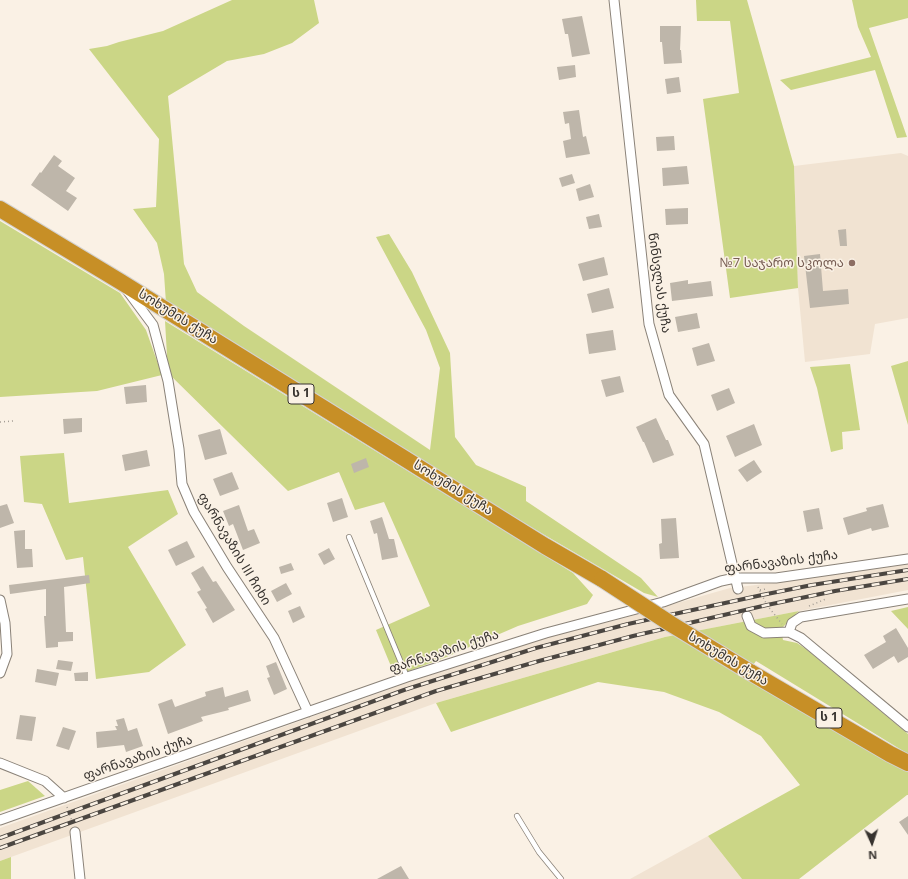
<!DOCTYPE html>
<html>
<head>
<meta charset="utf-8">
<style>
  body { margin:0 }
  #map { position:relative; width:908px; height:879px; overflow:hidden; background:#faf1e5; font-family:"Open Sans",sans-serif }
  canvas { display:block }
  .north { position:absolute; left:852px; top:823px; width:40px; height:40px; -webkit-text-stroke:3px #faf1e5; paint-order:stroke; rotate:177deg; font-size:11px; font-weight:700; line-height:16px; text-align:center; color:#37332f }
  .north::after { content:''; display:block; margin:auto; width:14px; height:18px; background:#37332f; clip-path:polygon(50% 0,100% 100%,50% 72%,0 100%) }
</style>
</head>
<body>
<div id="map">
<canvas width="908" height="879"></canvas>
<div class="north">N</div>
</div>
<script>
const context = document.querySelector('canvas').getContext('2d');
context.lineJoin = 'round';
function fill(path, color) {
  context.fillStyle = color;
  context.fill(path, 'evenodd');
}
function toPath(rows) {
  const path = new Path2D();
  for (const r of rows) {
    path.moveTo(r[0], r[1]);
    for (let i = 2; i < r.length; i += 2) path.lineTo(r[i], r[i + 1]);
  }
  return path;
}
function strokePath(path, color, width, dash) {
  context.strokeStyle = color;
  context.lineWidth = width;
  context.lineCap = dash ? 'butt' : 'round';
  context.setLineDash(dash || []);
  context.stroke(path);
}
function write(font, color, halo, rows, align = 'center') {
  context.font = font + ' "Open Sans","Noto Sans Georgian",sans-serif';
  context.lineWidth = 3;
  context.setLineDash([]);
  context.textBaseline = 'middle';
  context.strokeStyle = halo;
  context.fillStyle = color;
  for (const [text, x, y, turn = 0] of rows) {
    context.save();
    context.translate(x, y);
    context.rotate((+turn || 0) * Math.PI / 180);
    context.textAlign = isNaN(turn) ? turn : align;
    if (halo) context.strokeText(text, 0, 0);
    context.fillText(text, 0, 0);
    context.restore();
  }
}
fill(toPath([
  [901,153,908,156,908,318,875,324,870,354,805,362,798,288,794,166],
  [908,563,908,590,665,637,436,703,0,861,0,828,418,679,550,636,621,619,730,588,782,582],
  [708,836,742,879,630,879]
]), '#f1e3d2');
fill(toPath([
  [232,0,314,0,319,23,292,43,264,54,227,61,168,96,184,264,197,292,244,326,430,450,440,368,426,330,376,237,389,234,412,272,450,353,455,437,476,465,526,487,526,501,641,578,658,597,644,593,447,478,166,303,164,274,157,243,133,209,156,207,159,139,89,49,107,46,119,42,163,31],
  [696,0,747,0,794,166,798,288,730,298,703,99,739,93,730,21,697,21],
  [852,0,908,0,908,18,869,28,907,137,897,138,875,70,791,90,780,80,871,57,858,27],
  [0,221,120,293,146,330,162,375,97,391,0,397],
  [165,321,573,573,593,595,587,604,518,626,444,658,395,676,376,630,430,606,384,502,355,510,339,472,288,491,168,373],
  [908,361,908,425,891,366],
  [850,364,860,430,842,432,843,449,831,452,817,388,810,367],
  [64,453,69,503,168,490,178,514,128,547,186,645,149,672,96,679,83,557,66,560,42,504,24,502,20,456],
  [908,607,908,629,891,611],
  [799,611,781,629,783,640,797,643,806,649,908,734,908,754,756,661,745,676,908,770,908,795,907,795,799,879,742,879,708,836,800,785,761,736,719,712,664,692,598,682,451,732,436,703,665,637],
  [28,781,45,796,0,812,0,790],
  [11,857,11,879,0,879,0,861]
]), '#cbd686');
fill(toPath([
  [582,16,590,54,572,57,568,34,565,34,562,19],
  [660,26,681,26,680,50,681,50,682,63,664,64,662,42,660,42],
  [575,65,576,77,559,80,557,67],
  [679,77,681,92,667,94,665,79],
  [579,110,583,137,586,136,590,154,566,158,563,141,571,139,569,123,565,124,563,112],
  [674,136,675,150,657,151,656,137],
  [54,155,62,161,58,166,75,178,66,191,77,198,68,211,31,185,40,172,41,173],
  [687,166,689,184,663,186,662,168],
  [572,174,575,183,562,187,559,178],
  [590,184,594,197,579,201,576,189],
  [688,208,688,224,666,225,665,209],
  [599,214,602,227,589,229,586,217],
  [846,229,847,246,840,246,838,230],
  [820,254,823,291,848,289,849,304,810,308,804,256],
  [604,257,608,275,583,281,578,264],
  [688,280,688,284,711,281,713,296,672,301,670,283],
  [609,288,614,308,592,313,587,294],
  [697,313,700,328,678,332,675,317],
  [613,330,616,350,589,354,586,334],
  [709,343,715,361,697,366,692,348],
  [620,376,624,392,606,397,601,380],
  [146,385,147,402,126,404,124,387],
  [729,388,735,403,717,411,711,395],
  [82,418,82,432,64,434,63,419],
  [656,418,666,440,668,440,674,455,653,463,644,442,643,442,636,427],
  [754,424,762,445,735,457,726,436],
  [220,429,227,454,205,460,198,435],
  [147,450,150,466,125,471,122,455],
  [366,458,369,467,354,473,351,464],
  [754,460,762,472,747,482,738,470],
  [232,472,239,489,220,496,213,479],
  [342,498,348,517,333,522,327,503],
  [7,504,14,523,0,528,0,506],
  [883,504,889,527,872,531,871,528,848,535,843,518,867,511,866,508],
  [239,505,248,531,254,529,260,543,243,550,233,524,229,526,223,511],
  [819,508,823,529,807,532,803,511],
  [382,517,389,539,394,539,398,557,382,560,377,533,374,534,370,521],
  [676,518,679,558,660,559,659,544,662,543,661,519],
  [25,530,25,549,32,549,33,567,17,568,14,531],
  [187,541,195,557,176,566,168,550],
  [329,548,335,559,324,565,318,554],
  [291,563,294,570,281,574,279,567],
  [203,566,213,582,216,581,235,610,213,623,205,609,207,608,197,592,201,590,191,573],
  [89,575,90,583,64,587,66,632,73,632,73,641,58,642,58,647,46,648,44,616,46,616,46,589,10,594,9,585],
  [286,583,292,594,277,602,271,591],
  [300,606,305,617,293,623,288,611],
  [896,628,908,648,908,657,898,663,894,656,873,669,864,655,886,642,883,636],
  [58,660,73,662,71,671,56,669],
  [276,662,287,689,274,695,267,678,270,677,266,666],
  [37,669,59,673,56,686,35,682],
  [88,672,88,681,75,681,74,673],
  [223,687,225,697,248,690,251,701,228,708,229,710,201,717,203,721,168,734,158,704,172,699,175,707,206,696,205,692],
  [20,715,36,717,32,741,16,739],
  [124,718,128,731,137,728,143,746,126,752,124,745,97,748,96,732,117,730,115,726,118,726,116,720],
  [63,727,76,731,69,750,56,746],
  [908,816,908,835,899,822],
  [401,866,409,879,377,879]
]), '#beb6aa');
const lane = toPath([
  [349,537,407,677],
  [517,816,539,852,561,879]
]);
const street = toPath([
  [614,0,649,324,669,395,704,444,738,589],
  [127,290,153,325,168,381,179,449,182,484,194,512,227,567,274,638,308,712],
  [0,600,5,623,7,654,0,673],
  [747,616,751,626,764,633,789,632,801,638,908,727],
  [789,632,792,623,801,617,908,599],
  [0,763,45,781,64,798],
  [0,820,407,677,546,633,663,602,721,581,735,578,776,578,908,559],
  [75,832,80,879]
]);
const highway = toPath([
  [0,209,121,282,545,546,602,579],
  [750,672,890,754,908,763]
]);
strokePath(lane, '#8a8278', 6);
strokePath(street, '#8a8278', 11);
strokePath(highway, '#d3d2d1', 18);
strokePath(toPath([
  [0,422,13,421],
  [758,587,767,605,782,624],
  [760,590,766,589],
  [809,606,826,599],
  [67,807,73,824]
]), '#a49d95', 1.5, [1, 3]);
strokePath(lane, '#fff', 4.5);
strokePath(street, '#fff', 9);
strokePath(highway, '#c78f26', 16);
const rail = toPath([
  [0,838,404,690,536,648,628,624,762,595,812,585,908,570],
  [0,848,436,691,539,661,633,636,767,605,835,591,908,579]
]);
strokePath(rail, '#4b4641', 4);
strokePath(rail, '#faf1e5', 2.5, [8]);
const highwayBridge = toPath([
  [602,579,671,624,750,672]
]);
strokePath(highwayBridge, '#d3d2d1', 18, []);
strokePath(highwayBridge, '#c78f26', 16);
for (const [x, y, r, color] of [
  [852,263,4,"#8d6e63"]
]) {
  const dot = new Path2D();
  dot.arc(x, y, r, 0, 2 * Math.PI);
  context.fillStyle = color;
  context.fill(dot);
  strokePath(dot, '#faf1e5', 1.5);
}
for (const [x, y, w] of [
  [301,394,26],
  [829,718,26]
]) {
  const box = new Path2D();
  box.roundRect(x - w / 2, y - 10, w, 20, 3);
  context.fillStyle = '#faf1e5';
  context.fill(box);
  strokePath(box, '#37332f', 1);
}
write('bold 12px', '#37332f', null, [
  ["ს 1",301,394],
  ["ს 1",829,718]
]);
write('13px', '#785e54', '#faf1e5', [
  ["№7 საჯარო სკოლა",844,263]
], 'right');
write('13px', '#37332f', '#faf1e5', [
  ["წინსვლას ქუჩა",659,283,82],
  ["სოხუმის ქუჩა",178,317,32],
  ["სოხუმის ქუჩა",453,488,32],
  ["ფარნავაზის III ჩიხი",234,549,59],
  ["ფარნავაზის ქუჩა",781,562,-7],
  ["ფარნავაზის ქუჩა",444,652,-18],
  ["სოხუმის ქუჩა",728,659,31],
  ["ფარნავაზის ქუჩა",138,758,-19]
]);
</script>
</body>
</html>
